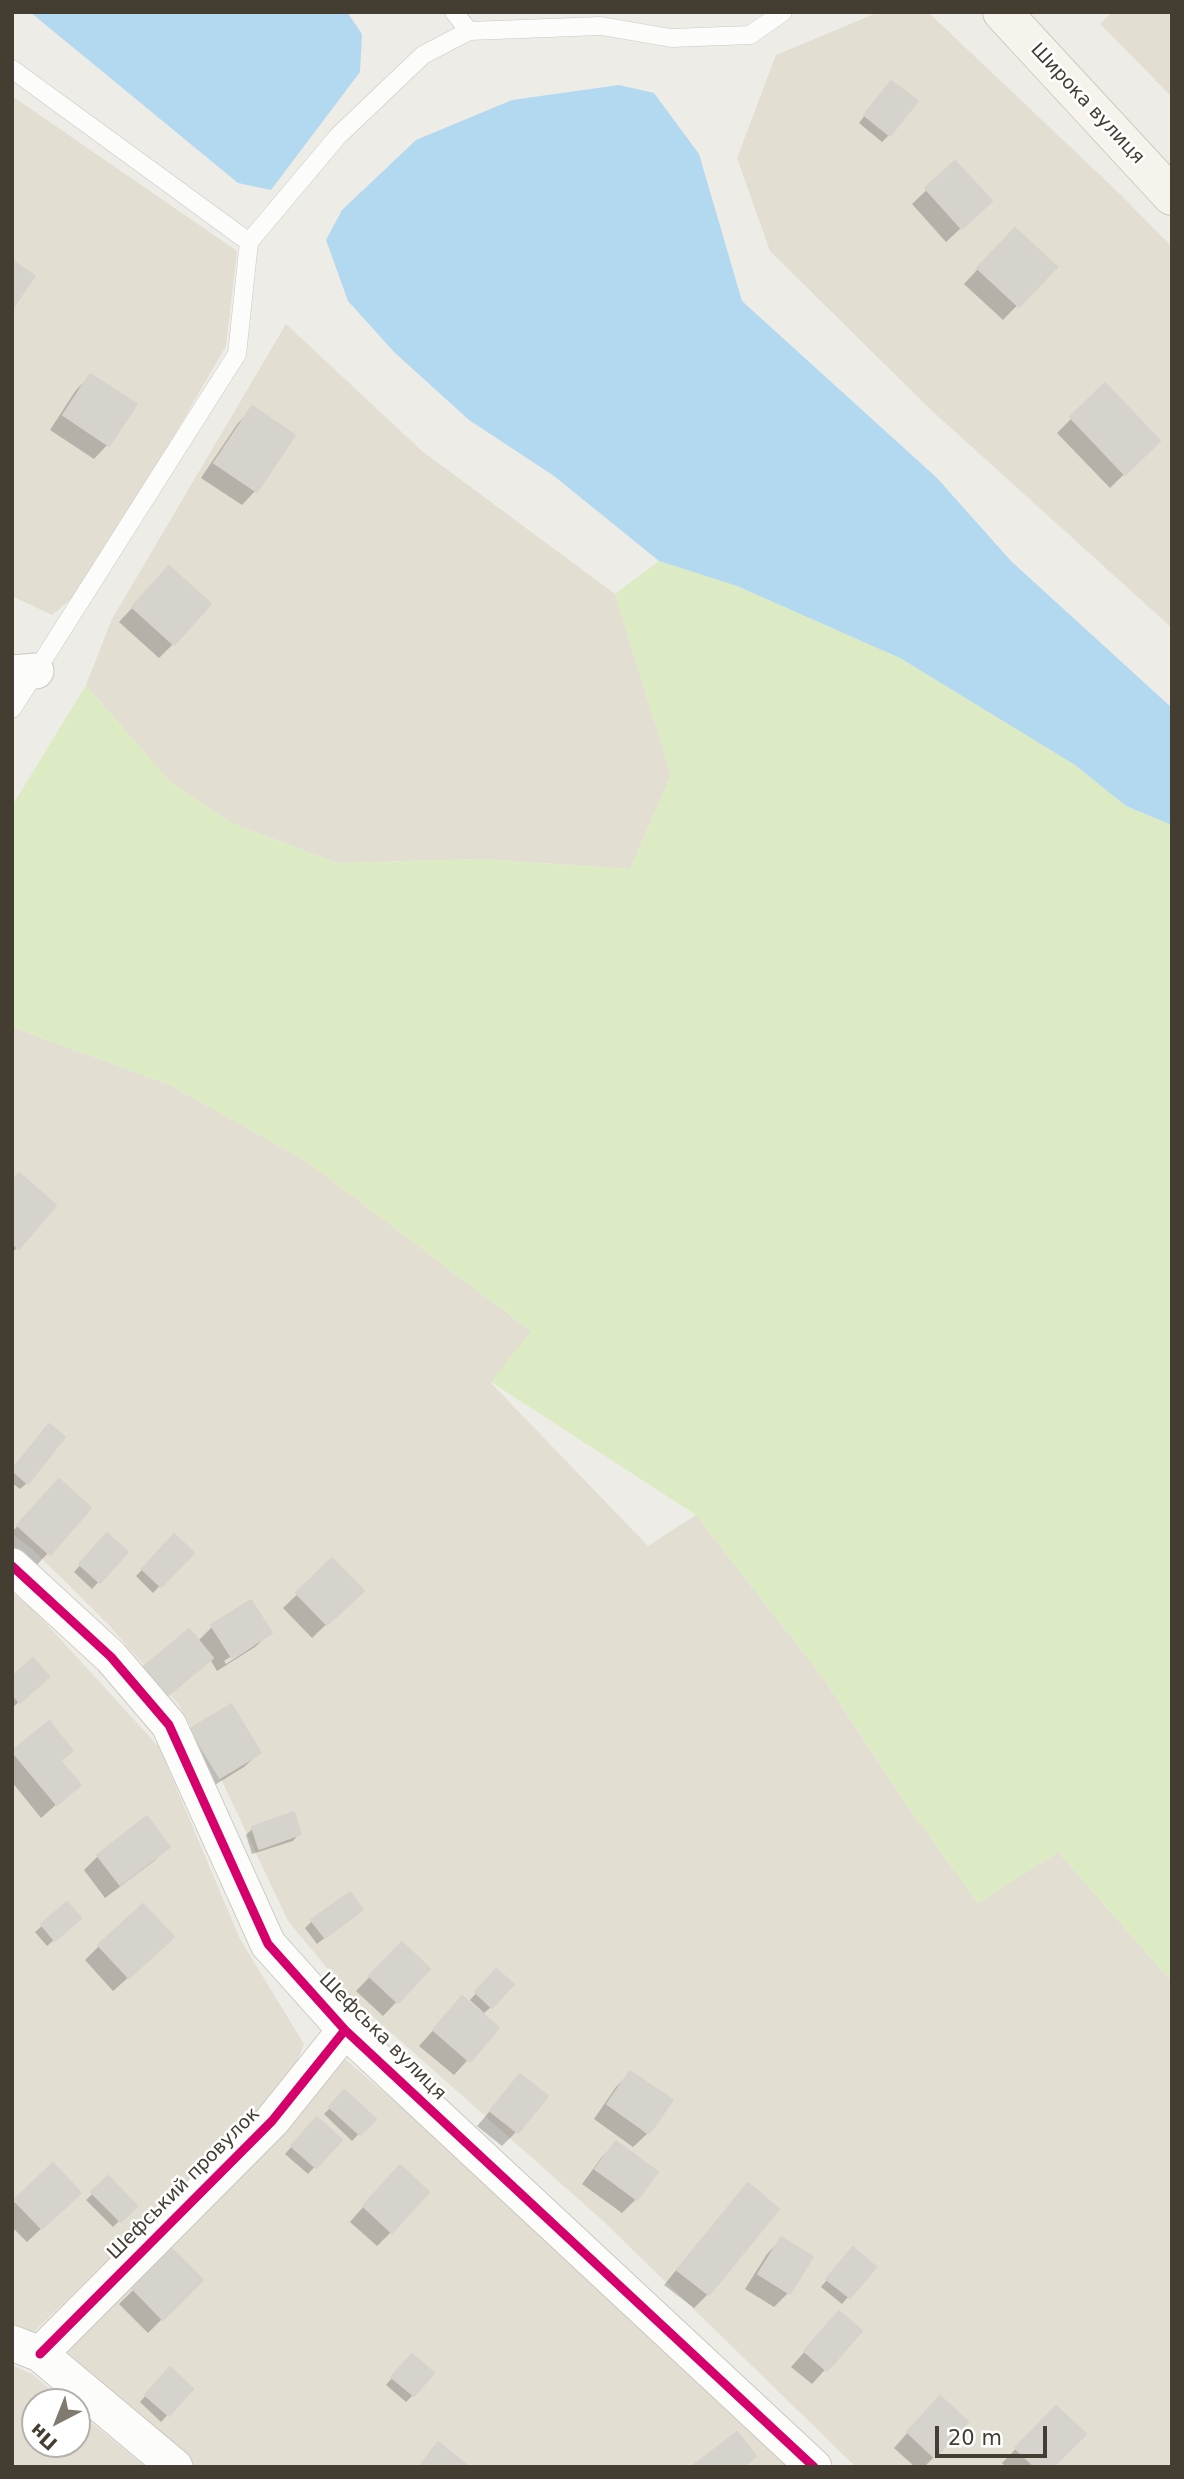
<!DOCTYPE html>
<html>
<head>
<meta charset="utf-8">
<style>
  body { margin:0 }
  #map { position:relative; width:1184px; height:2479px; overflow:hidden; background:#eeece6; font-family:"DejaVu Sans",sans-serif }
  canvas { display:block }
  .frame { position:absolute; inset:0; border:14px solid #443d32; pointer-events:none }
  .north { position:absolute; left:21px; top:2388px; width:70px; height:70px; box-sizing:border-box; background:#fff; border:2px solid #b4b1ad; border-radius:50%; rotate:222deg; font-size:19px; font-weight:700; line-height:28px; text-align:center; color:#443d32 }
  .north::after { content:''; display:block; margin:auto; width:24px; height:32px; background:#807a71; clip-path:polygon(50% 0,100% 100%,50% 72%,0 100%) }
  .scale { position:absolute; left:935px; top:2426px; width:112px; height:32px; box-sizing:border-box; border:4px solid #443d32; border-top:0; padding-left:9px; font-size:21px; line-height:24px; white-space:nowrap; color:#443d32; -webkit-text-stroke:5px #fff; paint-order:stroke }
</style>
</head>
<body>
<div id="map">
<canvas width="1184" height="2479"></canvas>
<div class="frame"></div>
<div class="north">Пн</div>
<div class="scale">20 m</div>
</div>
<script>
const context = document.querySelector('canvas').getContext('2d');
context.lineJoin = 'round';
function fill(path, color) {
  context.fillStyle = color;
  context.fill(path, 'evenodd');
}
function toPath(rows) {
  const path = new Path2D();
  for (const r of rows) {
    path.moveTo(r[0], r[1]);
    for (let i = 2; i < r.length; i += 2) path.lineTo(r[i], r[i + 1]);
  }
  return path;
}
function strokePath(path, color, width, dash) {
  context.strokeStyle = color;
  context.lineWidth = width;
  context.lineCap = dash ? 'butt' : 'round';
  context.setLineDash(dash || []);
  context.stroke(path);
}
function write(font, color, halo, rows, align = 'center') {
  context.font = font + ' "DejaVu Sans",sans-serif';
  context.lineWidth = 5;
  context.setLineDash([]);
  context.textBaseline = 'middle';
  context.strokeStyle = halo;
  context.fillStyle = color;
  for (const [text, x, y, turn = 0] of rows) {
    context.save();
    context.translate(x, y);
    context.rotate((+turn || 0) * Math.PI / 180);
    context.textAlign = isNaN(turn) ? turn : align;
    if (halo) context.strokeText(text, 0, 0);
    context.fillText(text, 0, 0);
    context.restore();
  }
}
fill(toPath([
  [879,12,928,12,1122,196,1172,247,1172,628,930,409,770,251,737,158,776,55],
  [1112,12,1172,12,1172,97,1100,24],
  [12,96,237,251,226,346,87,586,52,615,12,596],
  [286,324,422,451,615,594,671,775,630,869,482,859,337,863,229,822,169,781,86,685,112,619],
  [12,1027,170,1085,306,1161,532,1332,491,1383,648,1546,696,1515,826,1682,908,1807,978,1903,1058,1852,1172,1982,1172,2467,856,2467,602,2220,351,1997,288,1921,221,1779,179,1705,106,1622,33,1550,12,1534],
  [12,1593,32,1608,159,1747,240,1939,304,2044,290,2079,258,2113,34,2332,12,2323],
  [344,2058,422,2125,788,2467,196,2467,65,2350],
  [12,2365,32,2374,66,2402,35,2402,35,2444,77,2444,77,2411,146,2467,12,2467]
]), '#e3ded2');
fill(toPath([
  [659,561,737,586,900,658,1075,765,1126,806,1172,825,1172,1982,1058,1852,978,1903,908,1807,826,1682,696,1515,491,1382,531,1331,306,1161,170,1085,12,1027,12,806,86,685,169,781,229,822,337,863,482,859,630,869,671,775,615,594]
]), '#dcebc3');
fill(toPath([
  [30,12,347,12,362,34,360,72,271,190,238,183],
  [619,85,654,93,699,154,742,301,937,478,1011,561,1172,708,1172,825,1126,806,1075,765,900,658,737,586,659,561,554,476,469,420,394,352,348,301,326,240,342,210,416,140,512,100]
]), '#b2d9f0');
fill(toPath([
  [884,90,889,135,882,142,859,123],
  [955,163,975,215,946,242,912,204],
  [1000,245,1054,267,1003,320,964,284],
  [90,376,108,444,94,459,50,430,76,390],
  [1105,385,1158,441,1110,488,1057,433],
  [252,409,256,490,242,505,201,478,238,423],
  [155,583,173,644,159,658,119,622],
  [12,1183,54,1206,12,1253],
  [42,1433,27,1483,20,1489,12,1483,12,1471],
  [45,1496,48,1553,34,1568,12,1548,12,1532],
  [174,1537,191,1553,153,1593,136,1576],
  [101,1542,126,1552,92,1589,74,1572],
  [332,1561,361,1591,312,1638,283,1608],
  [212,1627,269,1633,255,1647,217,1671,210,1659,152,1709,130,1682,145,1668,197,1642],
  [255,1641,255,1645,226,1664,224,1661],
  [12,1679,40,1683,12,1708],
  [48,1724,70,1751,59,1762,78,1785,41,1818,12,1782,12,1754],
  [191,1730,259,1753,244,1767,205,1791,177,1745],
  [252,1829,299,1834,293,1841,252,1854,246,1835],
  [168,1847,154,1861,105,1898,84,1870,98,1856],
  [67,1904,72,1924,47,1946,35,1932],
  [360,1910,317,1944,305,1928,312,1921],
  [99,1946,157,1952,113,1991,85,1960],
  [387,1959,428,1969,383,2016,356,1991],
  [490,1978,491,2007,484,2013,470,2000],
  [462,1998,497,2028,454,2075,419,2046],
  [630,2073,648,2133,633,2147,594,2119,616,2087],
  [520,2076,516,2132,502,2146,477,2126],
  [345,2093,373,2119,352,2141,324,2114],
  [310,2126,339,2140,308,2174,285,2154],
  [616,2143,636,2199,622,2213,582,2184,602,2157],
  [53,2166,64,2207,27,2242,12,2227,12,2205],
  [108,2179,134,2206,113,2227,86,2200],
  [385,2182,391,2232,377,2246,350,2222],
  [748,2186,708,2294,694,2308,664,2285,734,2200],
  [781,2239,788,2293,774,2307,745,2289,767,2254],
  [172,2252,201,2280,148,2333,119,2304],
  [847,2256,874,2267,842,2304,821,2287],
  [839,2313,860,2331,812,2384,791,2367],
  [405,2363,413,2395,406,2402,386,2385],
  [163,2376,191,2389,161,2422,140,2402],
  [1056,2408,1051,2467,1006,2467,1002,2463],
  [925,2413,934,2457,924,2467,915,2467,894,2448]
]), '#0003');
const building = toPath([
  [891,81,918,101,890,136,864,115,891,81],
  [955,161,992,201,962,229,925,188,955,161],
  [1015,228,1057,267,1019,307,977,268,1015,228],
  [12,260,35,276,12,309,12,260],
  [90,374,137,404,109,446,63,415,90,374],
  [1105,383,1160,441,1125,475,1070,417,1105,383],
  [252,406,295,435,257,492,214,463,252,406],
  [169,566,211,604,174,645,132,607,169,566],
  [19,1173,56,1205,19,1249,12,1243,12,1181,19,1173],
  [49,1424,65,1437,28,1484,12,1470,49,1424],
  [59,1479,91,1508,50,1555,17,1525,59,1479],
  [107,1533,128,1552,100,1583,79,1564,107,1533],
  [174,1534,194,1553,161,1587,142,1569,174,1534],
  [332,1558,364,1591,327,1625,296,1593,332,1558],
  [251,1600,272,1633,232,1658,211,1625,251,1600],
  [189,1629,213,1658,167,1696,143,1667,189,1629],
  [33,1658,49,1677,20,1703,12,1694,12,1677,33,1658],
  [231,1704,261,1753,220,1778,190,1729,231,1704],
  [49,1721,73,1751,60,1761,81,1785,57,1805,12,1751,49,1721],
  [294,1812,301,1834,259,1849,252,1827,294,1812],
  [147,1816,170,1847,120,1885,97,1855,147,1816],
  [350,1892,363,1910,325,1938,311,1920,350,1892],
  [67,1902,81,1918,55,1941,41,1924,67,1902],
  [143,1904,174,1937,129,1978,98,1945,143,1904],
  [402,1942,430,1969,398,2003,369,1976,402,1942],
  [496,1969,514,1984,492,2008,475,1992,496,1969],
  [462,1996,499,2028,470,2062,433,2030,462,1996],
  [630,2071,673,2100,649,2134,607,2104,630,2071],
  [520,2074,548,2096,518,2133,490,2111,520,2074],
  [344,2090,376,2119,360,2135,329,2107,344,2090],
  [317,2117,342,2140,316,2168,291,2146,317,2117],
  [616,2141,658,2172,637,2200,595,2169,616,2141],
  [53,2163,81,2193,42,2229,14,2200,53,2163],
  [400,2165,429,2192,392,2233,363,2206,400,2165],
  [108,2176,137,2206,121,2222,91,2192,108,2176],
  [748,2183,779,2209,709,2295,677,2270,748,2183],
  [781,2237,813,2257,790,2294,758,2274,781,2237],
  [853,2247,876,2267,850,2298,826,2279,853,2247],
  [172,2249,203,2280,163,2320,132,2288,172,2249],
  [839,2311,862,2331,827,2371,804,2351,839,2311],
  [412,2354,434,2373,414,2396,391,2377,412,2354],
  [170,2367,193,2389,169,2416,145,2395,170,2367],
  [940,2396,968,2422,935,2458,907,2432,940,2396],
  [1056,2406,1086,2434,1053,2467,1035,2467,1015,2448,1056,2406],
  [737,2432,756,2456,743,2467,691,2467,737,2432],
  [438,2442,469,2467,419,2467,438,2442]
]);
fill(building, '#d6d3cd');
strokePath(building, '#d6d3cc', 2);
const service = toPath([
  [454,12,469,31],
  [12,69,249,242],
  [12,709,237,354,249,242,338,136,423,55,469,31,601,26,671,38,750,35,783,12]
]);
const minor = toPath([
  [12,673,36,671],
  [12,1566,111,1657,169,1725,268,1944,345,2030,814,2467],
  [12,2343,40,2354,175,2467],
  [40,2354,272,2121,345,2030]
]);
const secondary = toPath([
  [1002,12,1172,196]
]);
strokePath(service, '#cbc8c2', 19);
strokePath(minor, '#cbc8c2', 37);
strokePath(secondary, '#cec9bc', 40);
strokePath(service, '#fcfcfb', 18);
strokePath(minor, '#fcfcfb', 35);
strokePath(secondary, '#f6f3ec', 38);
strokePath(toPath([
  [12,1566,111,1657,169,1725,268,1944,345,2030,814,2467],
  [40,2354,272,2121,345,2030]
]), '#d6006c', 9);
write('19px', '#443d32', '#fff', [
  ["Широка вулиця",1087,104,47],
  ["Шефська вулиця",382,2037,45],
  ["Шефський провулок",184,2184,-45]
]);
</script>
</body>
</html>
